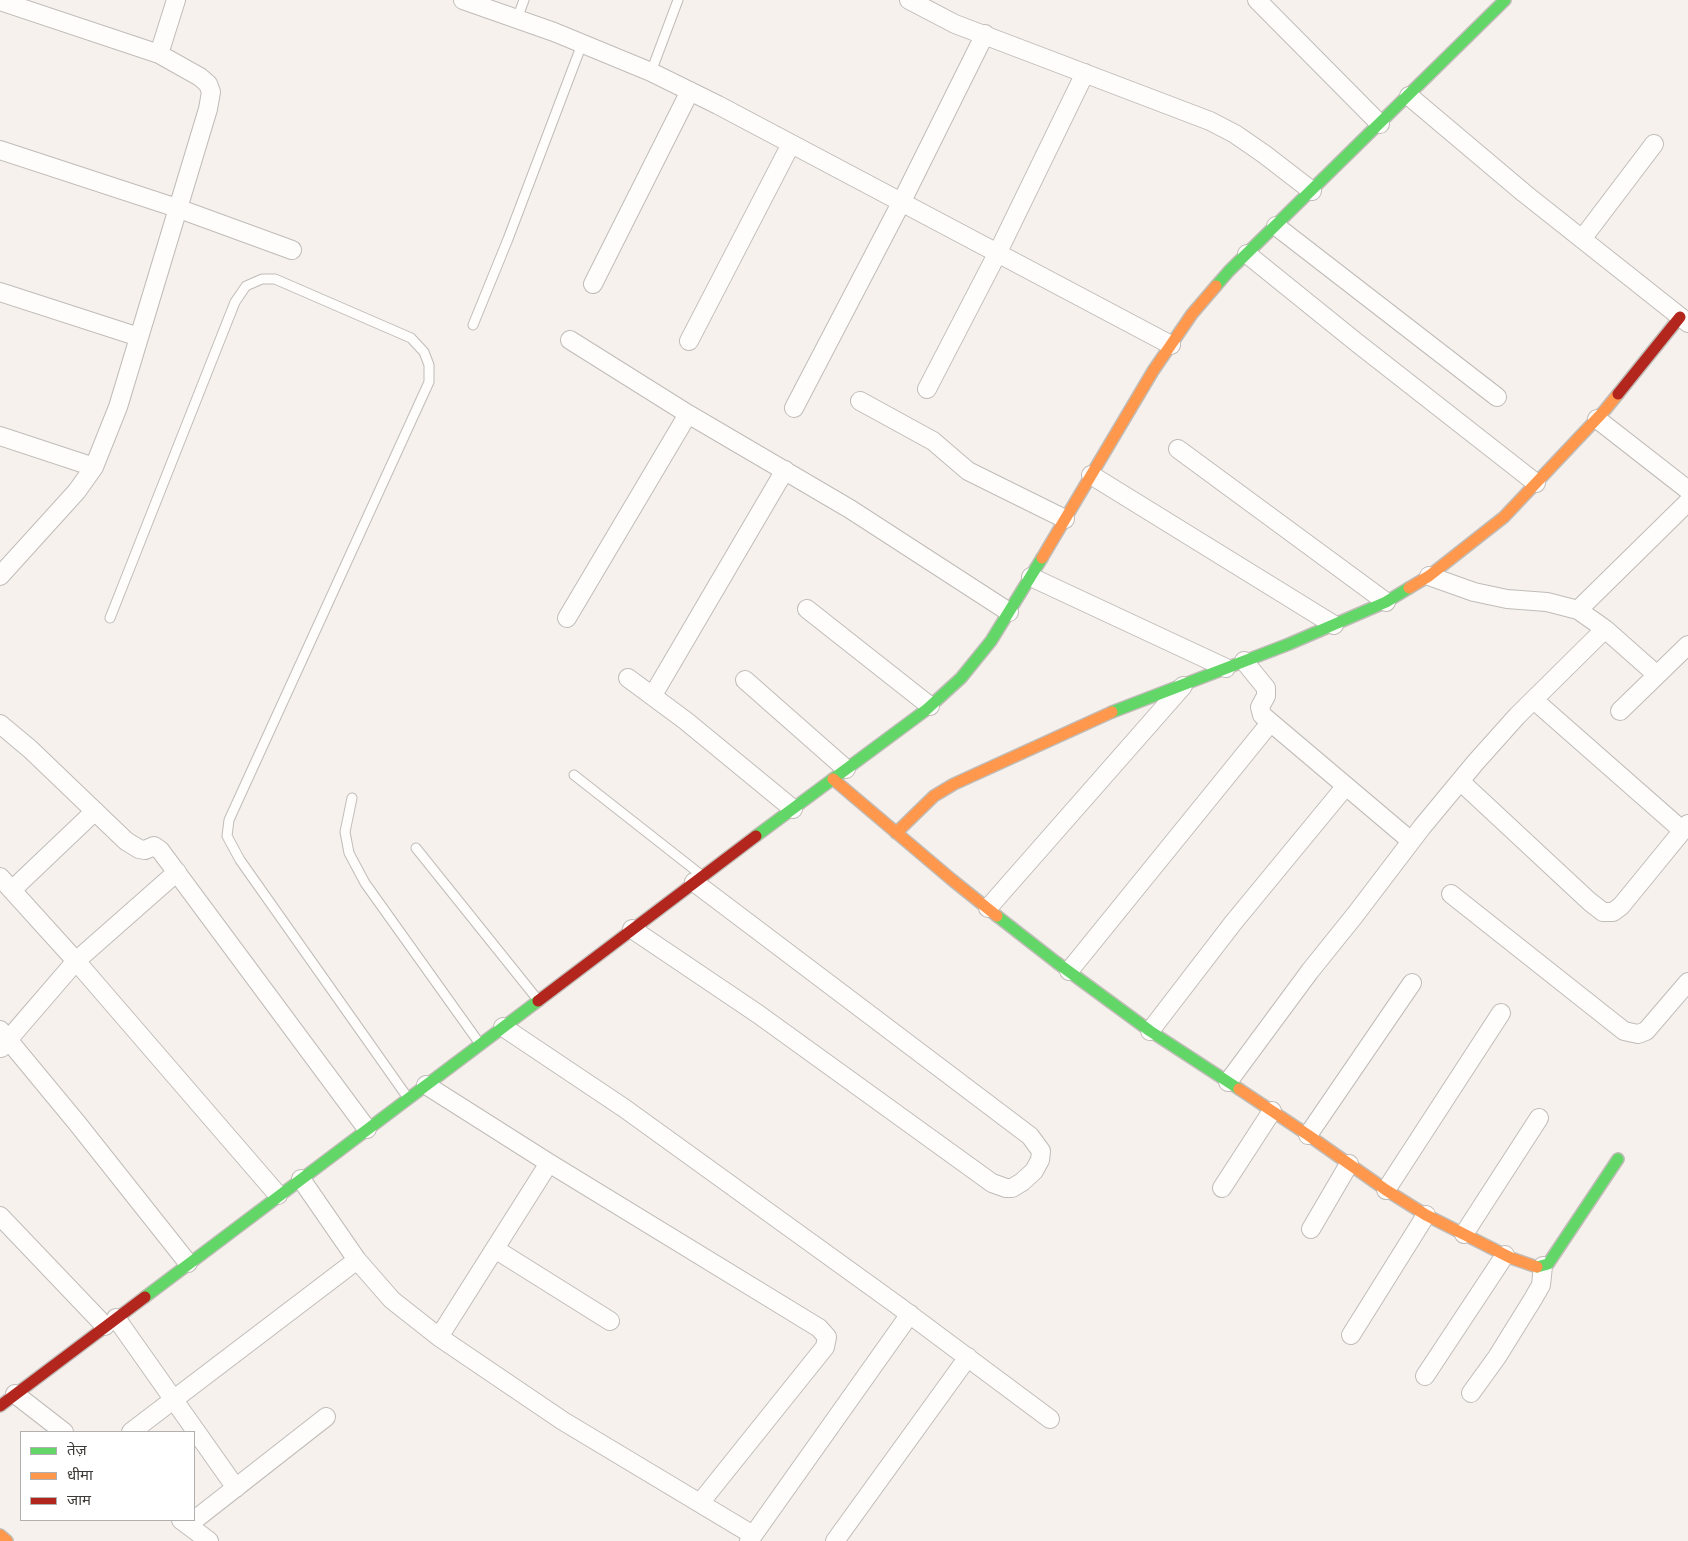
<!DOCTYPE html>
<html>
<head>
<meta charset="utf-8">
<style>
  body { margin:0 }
  #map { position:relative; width:1688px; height:1541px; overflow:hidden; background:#f6f1ec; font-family:Montserrat,"Noto Sans Devanagari",sans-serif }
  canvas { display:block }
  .legend { position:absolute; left:20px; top:1431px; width:175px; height:90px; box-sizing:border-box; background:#fff; border:1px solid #b1b0af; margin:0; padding:6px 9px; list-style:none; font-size:15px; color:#3d3a37 }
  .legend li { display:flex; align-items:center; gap:10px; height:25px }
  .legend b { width:25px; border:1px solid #b1b0af }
</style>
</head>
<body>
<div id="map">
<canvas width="1688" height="1541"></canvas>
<ul class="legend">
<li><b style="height:6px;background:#63d668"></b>तेज़</li>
<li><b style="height:6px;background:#ff974d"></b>धीमा</li>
<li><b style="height:6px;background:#b3261e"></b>जाम</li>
</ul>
</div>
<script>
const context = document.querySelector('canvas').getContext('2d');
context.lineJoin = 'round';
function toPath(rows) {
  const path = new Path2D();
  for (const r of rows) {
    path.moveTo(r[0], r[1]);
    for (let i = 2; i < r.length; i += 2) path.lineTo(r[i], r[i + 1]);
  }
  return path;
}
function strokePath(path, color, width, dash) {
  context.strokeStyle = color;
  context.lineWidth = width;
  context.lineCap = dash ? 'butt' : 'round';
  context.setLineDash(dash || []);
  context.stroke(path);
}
const lane = toPath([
  [517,19,524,0],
  [651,72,678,0],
  [473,325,508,239,582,44],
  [110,618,235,302,246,286,262,279,275,279,411,338,424,352,429,365,429,382,229,820,227,836,240,860,408,1098],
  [574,775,700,874],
  [352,798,345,832,349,853,365,883,480,1044],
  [416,848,538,1000]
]);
const street = toPath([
  [463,0,554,32,651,72,718,105,1171,345],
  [909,0,955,24,1210,121,1235,134,1264,154,1312,191],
  [1257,0,1380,124],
  [0,1,159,54,200,77,208,84,211,92,208,109,118,407,94,467,77,491,0,576],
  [159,54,176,0],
  [1409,96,1524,193,1688,323],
  [0,150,177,208,292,250],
  [1276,226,1497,397],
  [1582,239,1654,144],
  [1247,254,1356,342,1536,483],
  [593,284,690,91],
  [0,292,139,337],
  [570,340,688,414,850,509,1009,612],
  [689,341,791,144],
  [927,389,997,254,1085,73],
  [860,401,933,441,968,471,1065,519],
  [794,408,901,203,985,34],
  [1597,419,1688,490],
  [0,436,94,467],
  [1178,449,1386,602],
  [1091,475,1334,625],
  [1429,576,1474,592,1507,599,1547,602,1578,610,1605,629,1657,675],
  [1031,577,1226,668],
  [807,609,930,706],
  [1578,610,1688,502],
  [567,618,688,414],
  [1244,661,1266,688,1266,696,1260,707,1262,715,1411,841],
  [628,678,686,721,793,809],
  [745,680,846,769],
  [653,695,785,470],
  [1534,700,1683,831],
  [1620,711,1688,645],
  [0,724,30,749,126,841,139,849,145,850,154,846,160,850,367,1129],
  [1460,781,1590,902,1603,912,1613,912,1621,906,1688,824],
  [0,877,76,961,278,1195],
  [12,890,95,811],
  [1451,894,1624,1031,1638,1034,1646,1031,1688,982],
  [988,908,1183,686],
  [632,929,758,1014,992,1183,1006,1188,1012,1188,1022,1182,1034,1171,1040,1160,1041,1151,1030,1136,694,882],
  [1069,971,1270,723],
  [503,1027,624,1108,897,1305,1050,1419],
  [0,1030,77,1123,188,1263],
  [1150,1031,1233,923,1345,787],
  [1,1048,76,961,177,872],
  [1228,1082,1310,971,1355,915,1422,827,1475,763,1517,716,1605,629],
  [426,1085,549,1163,819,1328,827,1337,825,1347,700,1503],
  [1308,1135,1412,983],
  [301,1179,357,1260,392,1300,439,1337,563,1421,753,1535],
  [1222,1188,1272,1111],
  [1386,1190,1501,1013],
  [0,1216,105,1326],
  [1311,1229,1349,1164],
  [1464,1234,1539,1118],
  [495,1249,610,1321],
  [116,1318,236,1488],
  [1351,1335,1426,1215],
  [439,1337,549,1163],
  [1425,1376,1505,1255],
  [1471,1393,1497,1357,1533,1299,1541,1285,1543,1266],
  [15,1394,64,1432],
  [131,1432,357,1260],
  [181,1520,209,1541],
  [188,1525,326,1417],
  [749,1541,910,1314],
  [835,1541,968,1357]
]);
const fast = toPath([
  [1216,286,1229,271,1505,0],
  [1112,712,1289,644,1386,602,1409,588],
  [756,836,926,710,961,678,991,641,1042,558],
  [997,916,1056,962,1150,1031,1239,1089],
  [1537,1267,1548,1264,1618,1159],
  [145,1297,538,1001]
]);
const slow = toPath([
  [1042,558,1153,371,1192,314,1216,286],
  [1409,588,1429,576,1504,517,1605,410,1618,394],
  [833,779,951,879,997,916],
  [896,833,934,796,954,784,1112,712],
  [1239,1089,1308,1135,1386,1190,1426,1215,1511,1258,1537,1267],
  [0,1535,7,1541]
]);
const jam = toPath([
  [1618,394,1680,317],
  [538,1001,756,836],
  [0,1406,145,1297]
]);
strokePath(lane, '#c0bcb8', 11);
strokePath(street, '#c0bcb8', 20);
strokePath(fast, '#c0bcb8', 14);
strokePath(slow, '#c0bcb8', 14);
strokePath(jam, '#c0bcb8', 14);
strokePath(lane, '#fefdfc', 9);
strokePath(street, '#fefdfc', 18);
strokePath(fast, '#63d668', 11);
strokePath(slow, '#ff974d', 11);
strokePath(jam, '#b3261e', 11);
</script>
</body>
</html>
